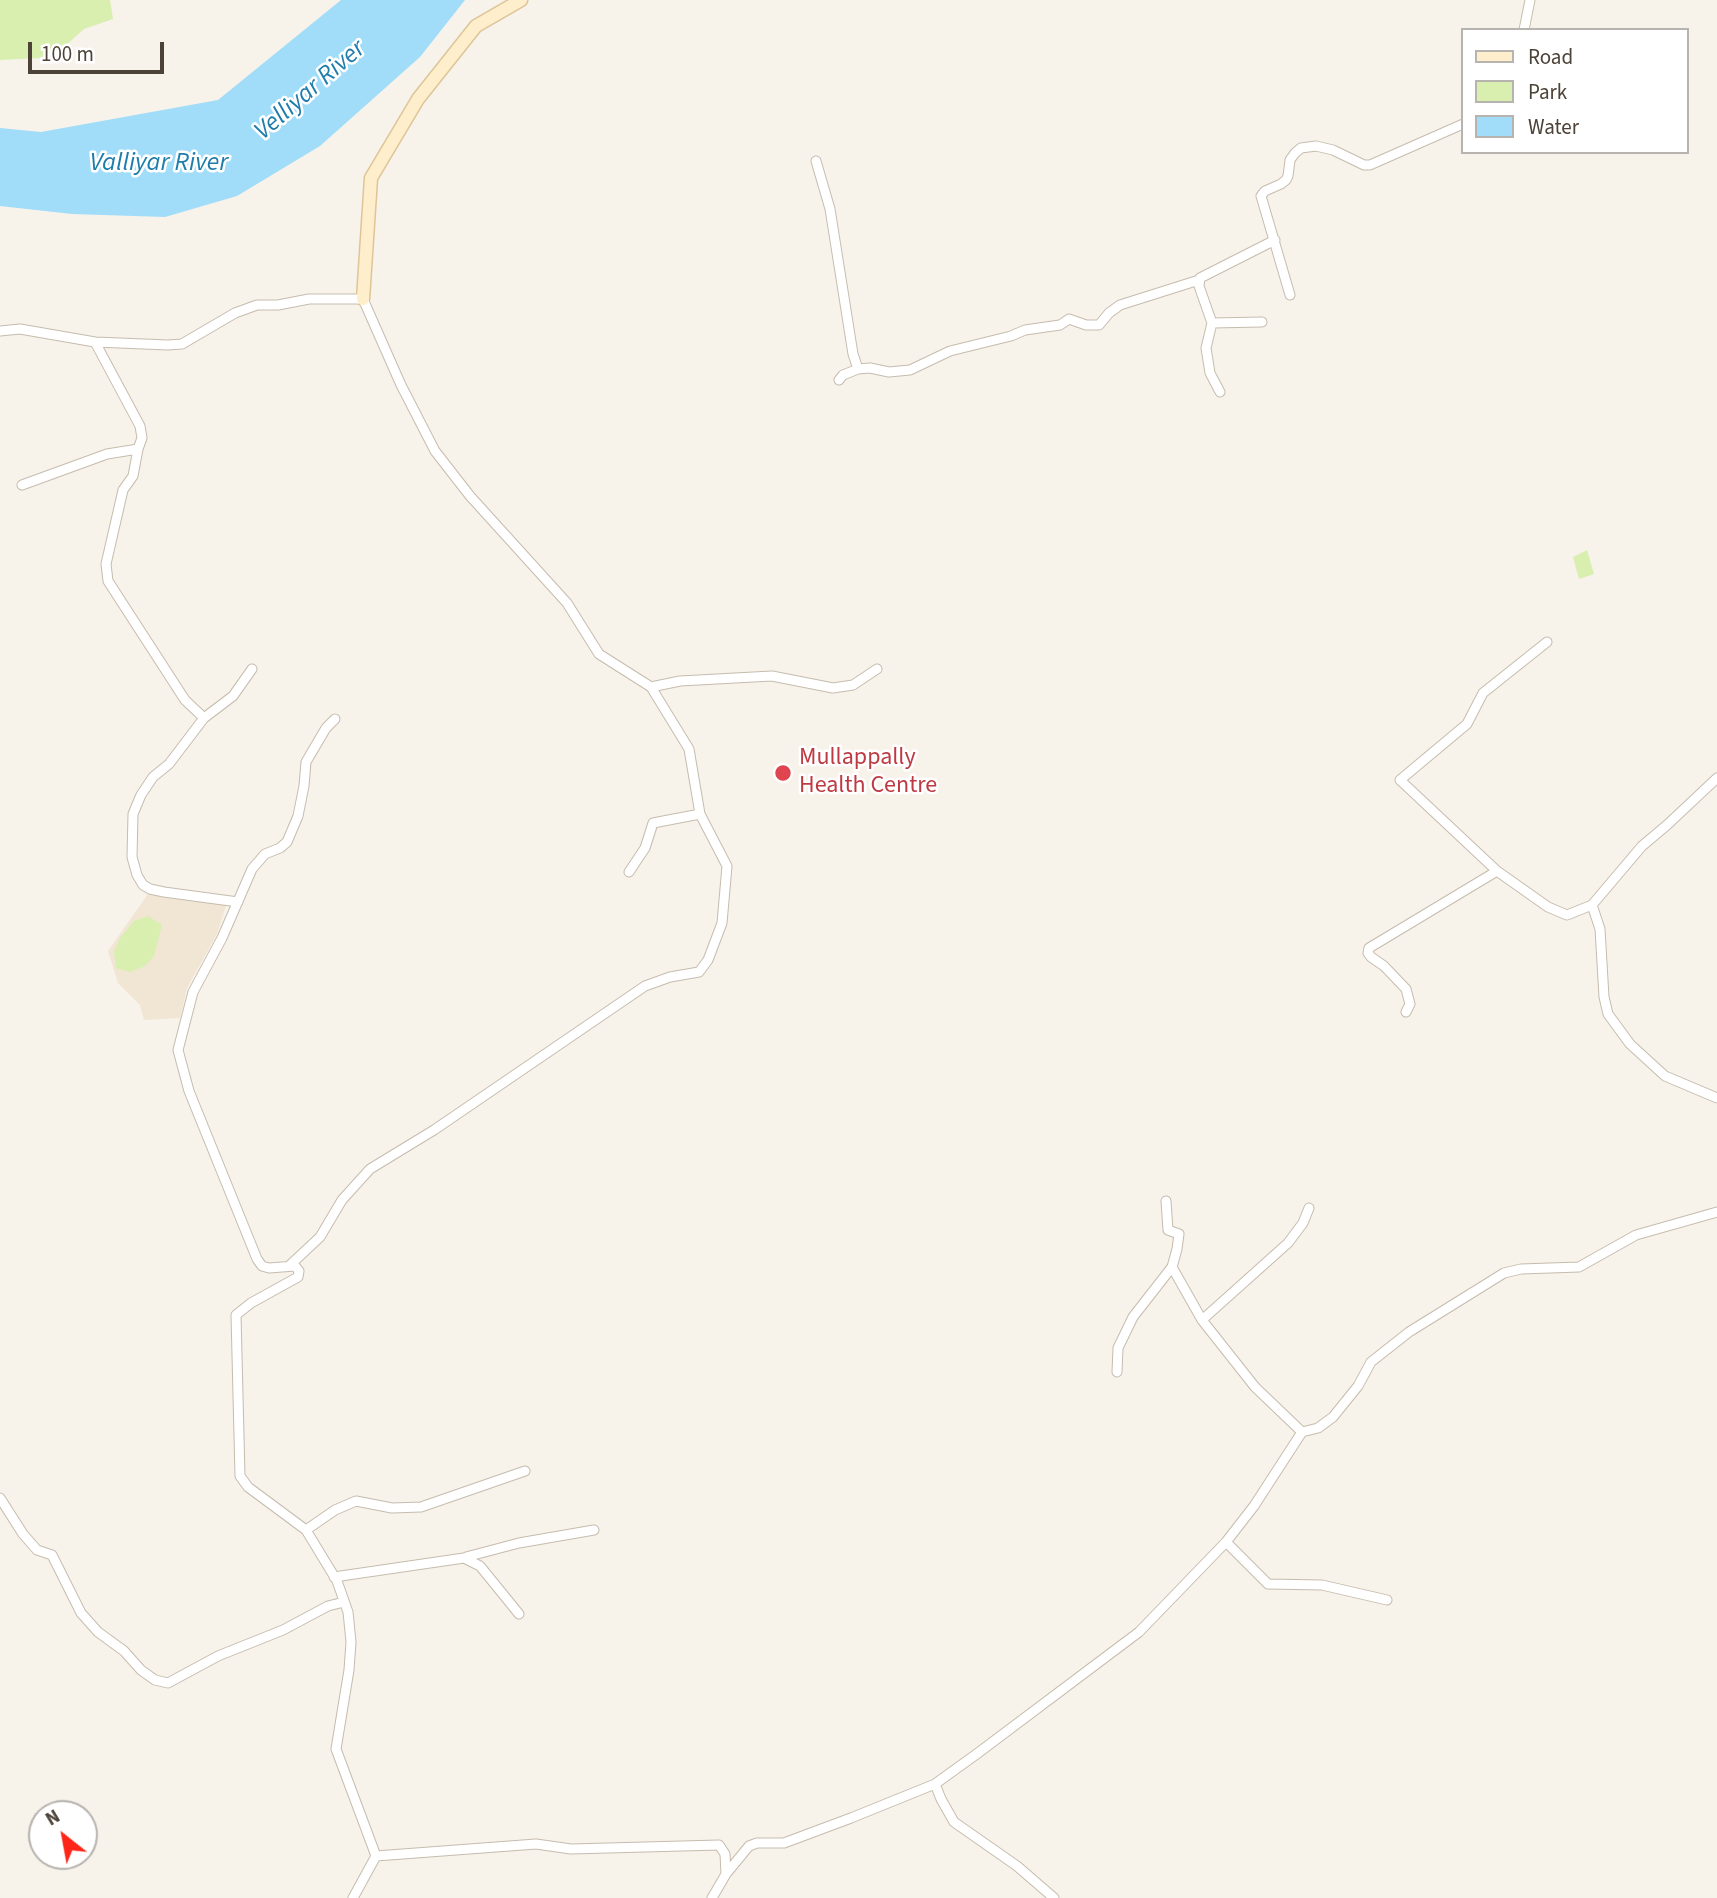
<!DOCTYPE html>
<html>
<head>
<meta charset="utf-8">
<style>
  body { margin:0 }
  #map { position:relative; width:1717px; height:1898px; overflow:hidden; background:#f7f2ea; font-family:"Source Sans 3",sans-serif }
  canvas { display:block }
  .legend { position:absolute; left:1461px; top:28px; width:228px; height:126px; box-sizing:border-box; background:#fff; border:2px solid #b7b3af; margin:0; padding:9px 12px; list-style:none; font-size:21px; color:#4c4237 }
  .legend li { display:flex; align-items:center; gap:14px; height:35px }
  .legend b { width:35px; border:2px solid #b7b3af }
  .north { position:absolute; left:28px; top:1800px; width:70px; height:70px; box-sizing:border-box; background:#fff; border:2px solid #b7b3af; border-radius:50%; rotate:329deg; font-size:19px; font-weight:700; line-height:28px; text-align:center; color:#4c4237 }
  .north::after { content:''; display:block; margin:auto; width:24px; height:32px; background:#ff2619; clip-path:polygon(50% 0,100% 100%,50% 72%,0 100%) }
  .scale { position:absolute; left:28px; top:42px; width:136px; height:32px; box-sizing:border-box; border:4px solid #4c4237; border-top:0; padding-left:9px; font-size:21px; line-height:24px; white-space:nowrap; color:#4c4237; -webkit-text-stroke:5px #fff; paint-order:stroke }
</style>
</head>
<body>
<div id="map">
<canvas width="1717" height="1898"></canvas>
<ul class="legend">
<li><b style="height:9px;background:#fec"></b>Road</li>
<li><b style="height:19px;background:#d8efaf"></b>Park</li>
<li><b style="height:19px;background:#a1ddf9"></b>Water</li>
</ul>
<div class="north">N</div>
<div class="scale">100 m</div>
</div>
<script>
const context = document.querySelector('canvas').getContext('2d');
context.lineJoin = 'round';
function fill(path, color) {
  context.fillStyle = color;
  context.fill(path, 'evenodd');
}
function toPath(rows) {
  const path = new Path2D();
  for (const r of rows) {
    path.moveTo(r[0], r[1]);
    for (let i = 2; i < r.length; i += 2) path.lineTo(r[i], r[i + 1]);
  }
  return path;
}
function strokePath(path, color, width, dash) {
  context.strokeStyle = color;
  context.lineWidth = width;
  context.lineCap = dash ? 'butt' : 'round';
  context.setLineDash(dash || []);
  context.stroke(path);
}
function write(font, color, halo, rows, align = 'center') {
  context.font = font + ' "Source Sans 3",sans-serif';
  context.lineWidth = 5;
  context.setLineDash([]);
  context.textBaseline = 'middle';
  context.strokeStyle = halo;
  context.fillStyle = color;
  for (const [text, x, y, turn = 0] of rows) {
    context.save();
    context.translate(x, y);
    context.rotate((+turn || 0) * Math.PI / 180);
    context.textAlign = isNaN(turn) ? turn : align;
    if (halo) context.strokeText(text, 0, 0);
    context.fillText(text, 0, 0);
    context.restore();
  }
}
fill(toPath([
  [148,894,180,896,227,903,217,934,187,988,180,1018,144,1020,140,1005,118,983,108,951]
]), '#f1e6d3');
fill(toPath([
  [0,0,110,0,113,19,84,29,65,46,40,58,0,60],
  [1587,550,1594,574,1579,579,1573,557],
  [148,916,162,925,154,956,145,966,130,972,116,968,114,952,120,938,134,921]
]), '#d8efaf');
fill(toPath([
  [341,0,465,0,420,57,320,146,237,196,165,217,72,214,0,206,0,128,41,132,218,100]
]), '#a1ddf9');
const street = toPath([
  [1524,30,1530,0],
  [816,161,830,209,853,354,858,369],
  [1290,295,1261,196,1265,191,1281,184,1286,180,1288,176,1290,160,1295,153,1301,148,1316,146,1333,150,1364,165,1370,165,1463,124],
  [1212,323,1262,322],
  [0,331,20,329,95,342,140,426,142,438,138,449,133,476,123,490,106,564,108,581,185,700,204,718],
  [95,342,168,345,182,344,235,313,257,305,278,305,309,299,363,299,401,385,435,451,470,496,567,603,599,654,651,687,689,749,700,814,727,866,722,923,708,960,699,972,670,977,645,986,434,1130,370,1169,342,1200,320,1237,289,1266],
  [839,380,843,375,858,369,870,368,889,372,910,370,950,351,1011,336,1025,330,1060,325,1069,319,1086,325,1099,325,1109,313,1120,305,1199,280],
  [1220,392,1210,373,1206,348,1212,323,1199,286,1200,278,1275,240],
  [22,485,107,454,138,449],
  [1547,642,1483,693,1467,724,1400,780,1497,871,1548,907,1567,915,1592,905,1642,846,1667,825,1717,778],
  [651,687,680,681,772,676,833,688,853,685,877,669],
  [335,719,326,728,306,762,304,786,298,816,287,842,280,848,265,854,252,869,222,938,193,992,178,1050,189,1091,257,1259,262,1266,269,1268,295,1266,299,1271,298,1277,251,1303,236,1315,240,1476,248,1487,306,1530,337,1581,348,1612,351,1642,349,1670,336,1749,376,1856,353,1898],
  [629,872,645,848,653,823,700,814],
  [238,902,164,892,150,889,143,885,137,875,132,857,133,814,141,795,153,777,169,764,204,718,233,696,252,669],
  [1592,905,1600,929,1604,997,1608,1014,1630,1044,1665,1076,1717,1098],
  [1406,1012,1410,1004,1406,989,1384,966,1371,957,1368,953,1369,948,1497,871],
  [1172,1267,1202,1320,1255,1387,1302,1432],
  [1202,1320,1288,1243,1303,1223,1309,1208],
  [1117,1372,1118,1348,1133,1317,1172,1267,1177,1249,1179,1234,1168,1230,1166,1201],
  [0,1498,23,1534,37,1550,52,1555,81,1613,98,1632,124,1651,141,1670,155,1680,168,1683,218,1656,283,1630,328,1606,344,1602],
  [306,1530,335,1510,356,1501,392,1508,421,1507,525,1471],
  [1226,1542,1268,1584,1322,1585,1387,1600],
  [466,1557,519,1543,594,1530],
  [334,1577,464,1558,480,1566,519,1614],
  [935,1784,941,1799,954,1822,1017,1866,1054,1898],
  [376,1856,536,1844,571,1849,719,1845,725,1854,726,1874],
  [712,1898,726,1874,749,1846,757,1843,784,1843,851,1818,935,1784,978,1753,1139,1632,1226,1542,1254,1506,1302,1432,1318,1428,1333,1417,1358,1386,1371,1362,1409,1332,1504,1273,1521,1269,1579,1267,1636,1235,1717,1212]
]);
const secondary = toPath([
  [363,299,371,178,418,99,476,26,521,0]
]);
strokePath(street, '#c6bcae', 11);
strokePath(secondary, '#dec597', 15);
strokePath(street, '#fff', 9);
strokePath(secondary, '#fec', 12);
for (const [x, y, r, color] of [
  [783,773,9,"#e0444e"]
]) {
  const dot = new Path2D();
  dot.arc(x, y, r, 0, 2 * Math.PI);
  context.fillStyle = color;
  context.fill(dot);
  strokePath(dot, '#fff', 2.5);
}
write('24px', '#be3a42', '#fff', [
  ["Mullappally",799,759],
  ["Health Centre",799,787]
], 'left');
write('italic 26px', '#1f7dab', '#fff', [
  ["Velliyar River",311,91,-41],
  ["Valliyar River",159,164]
]);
</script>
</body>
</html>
